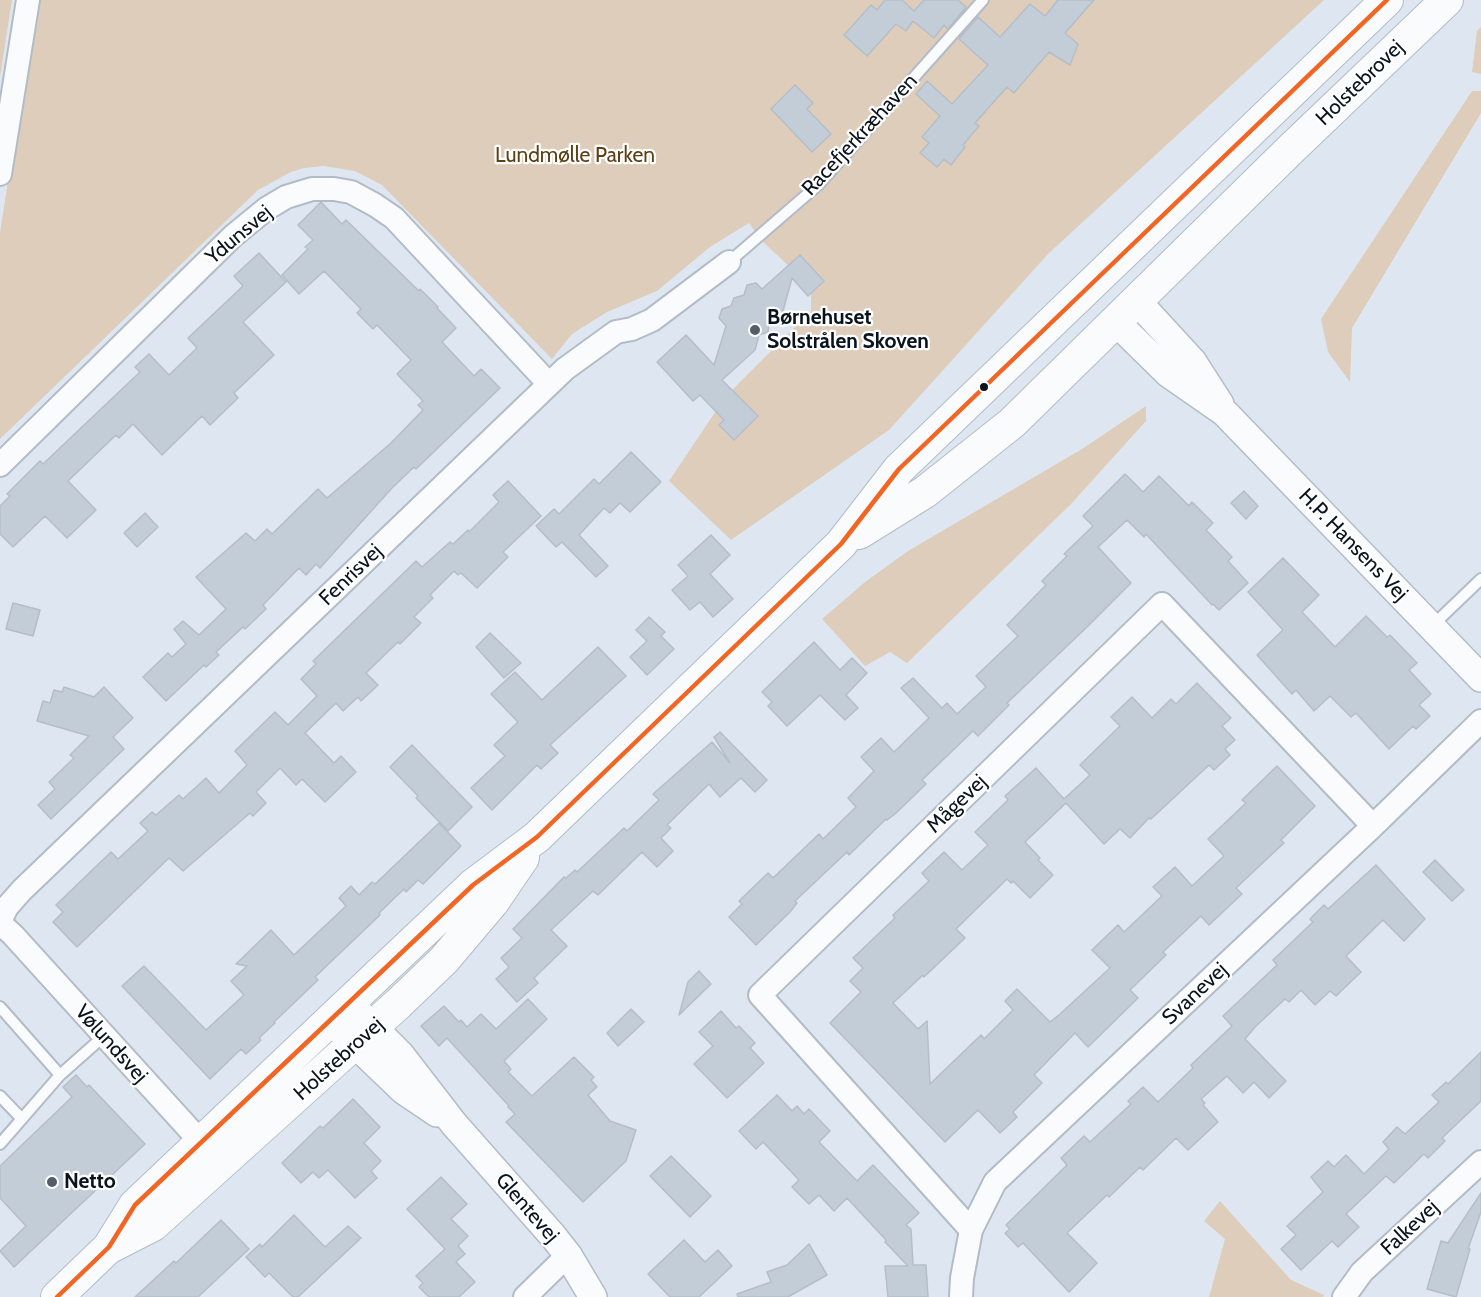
<!DOCTYPE html>
<html>
<head>
<meta charset="utf-8">
<style>
  body { margin:0 }
  canvas { display:block; background:#dee7f1 }
</style>
</head>
<body>
<canvas width="1481" height="1297"></canvas>
<script>
const context = document.querySelector('canvas').getContext('2d');
context.lineJoin = 'round';
function fill(path, color) {
  context.fillStyle = color;
  context.fill(path, 'evenodd');
}
function toPath(rows) {
  const path = new Path2D();
  for (const r of rows) {
    path.moveTo(r[0], r[1]);
    for (let i = 2; i < r.length; i += 2) path.lineTo(r[i], r[i + 1]);
  }
  return path;
}
function strokePath(path, color, width, dash) {
  context.strokeStyle = color;
  context.lineWidth = width;
  context.lineCap = dash ? 'butt' : 'round';
  context.setLineDash(dash || []);
  context.stroke(path);
}
function write(font, color, halo, rows, align = 'center') {
  context.font = font + ' Cabin,sans-serif';
  context.lineWidth = 4.5;
  context.setLineDash([]);
  context.textBaseline = 'middle';
  context.strokeStyle = halo;
  context.fillStyle = color;
  for (const [text, x, y, turn = 0] of rows) {
    context.save();
    context.translate(x, y);
    context.rotate((+turn || 0) * Math.PI / 180);
    context.textAlign = isNaN(turn) ? turn : align;
    if (halo) context.strokeText(text, 0, 0);
    context.fillText(text, 0, 0);
    context.restore();
  }
}
fill(toPath([
  [0,0,12,0,0,77],
  [37,0,1324,0,1048,254,889,430,731,540,669,481,726,396,811,311,811,287,761,240,749,223,710,247,657,291,607,312,572,334,552,359,382,185,355,171,323,166,304,168,291,172,258,190,0,439,0,232],
  [1481,27,1481,74,1472,72,1477,31],
  [1472,91,1481,91,1481,113,1352,328,1350,382,1328,352,1321,319],
  [1146,406,1146,421,1071,504,907,663,890,652,865,666,822,619,865,582,908,551,1082,449],
  [1220,1201,1291,1280,1324,1295,1323,1297,1209,1297,1225,1239,1204,1221]
]), '#ddcdba');
const building = toPath([
  [885,0,902,0,914,11,924,0,958,0,966,7,948,29,944,25,934,38,913,21,906,31,896,24,867,56,844,35,871,5,877,10,885,0],
  [1058,0,1094,0,1065,33,1078,44,1070,65,1049,52,1014,93,1007,87,975,123,979,126,963,145,965,147,951,165,944,159,937,167,920,153,929,143,922,137,940,116,916,94,927,81,952,104,988,65,959,39,978,17,1000,37,1030,4,1045,16,1058,0],
  [795,85,813,103,807,109,831,134,812,152,771,109,795,85],
  [321,202,342,224,346,220,419,291,420,289,438,307,437,308,456,328,442,342,474,376,481,369,500,388,416,469,414,467,392,488,320,568,316,564,306,575,299,568,263,605,266,609,245,629,243,627,216,652,219,655,206,667,204,665,166,701,143,677,168,653,172,657,186,644,174,629,183,621,199,635,226,609,196,577,246,533,255,541,267,529,272,534,318,489,327,498,391,443,423,410,418,405,423,401,397,374,411,360,377,325,373,329,357,313,361,309,324,271,299,294,282,275,308,249,305,247,313,240,298,225,321,202],
  [259,253,286,282,243,322,274,355,234,393,238,398,210,425,202,416,162,455,133,424,119,438,116,435,68,481,96,510,67,538,45,516,13,547,0,534,0,506,10,496,7,494,40,461,43,464,140,372,135,367,149,354,169,375,197,348,188,338,243,286,234,276,259,253],
  [800,255,824,281,808,296,792,278,780,322,769,325,768,332,759,335,755,350,722,380,758,416,734,440,719,425,724,420,700,395,693,401,657,362,686,335,714,365,726,326,719,318,722,309,731,306,734,298,744,295,747,285,756,283,762,289,800,255],
  [631,452,661,482,630,512,620,503,610,513,604,508,579,535,608,566,596,577,562,542,556,547,536,526,554,509,559,514,594,479,599,484,631,452],
  [1125,474,1143,492,1159,476,1189,506,1192,502,1213,523,1206,530,1232,557,1228,561,1248,583,1219,610,1213,604,1212,605,1146,534,1144,537,1127,520,1098,547,1131,583,1086,628,1007,703,1009,705,978,736,973,731,922,780,926,784,895,814,887,820,886,819,849,855,847,852,795,901,797,903,790,912,756,945,729,917,742,904,739,901,768,873,773,878,819,834,823,839,856,807,848,798,874,771,861,757,881,738,894,752,929,718,901,688,913,678,942,708,947,703,957,714,986,687,976,676,1018,636,1007,625,1046,585,1042,581,1067,556,1064,554,1093,526,1083,516,1125,474],
  [508,481,541,516,503,552,508,557,477,588,461,573,458,575,454,571,430,595,433,598,414,617,421,623,400,644,398,642,366,673,378,685,361,701,358,697,343,711,336,703,305,733,334,763,341,756,356,772,325,802,302,779,296,785,280,768,256,792,266,803,253,816,250,813,183,871,169,858,77,947,53,922,63,912,56,905,111,852,118,859,148,831,140,823,152,812,156,815,179,795,183,799,206,778,219,793,247,765,235,751,275,712,288,725,317,696,301,679,316,664,313,661,416,561,422,567,450,542,453,544,468,530,469,532,499,502,493,495,508,481],
  [1244,491,1258,506,1246,519,1231,503,1244,491],
  [145,513,158,527,137,547,124,533,145,513],
  [711,535,730,555,710,574,733,599,713,617,700,602,690,610,672,590,688,576,678,565,711,535],
  [1283,558,1319,595,1302,612,1335,647,1366,616,1387,637,1390,635,1417,663,1409,670,1431,694,1419,705,1430,716,1416,729,1413,726,1389,749,1356,713,1351,717,1330,696,1314,711,1296,690,1292,694,1257,655,1283,630,1248,592,1283,558],
  [13,603,40,610,33,636,6,629,13,603],
  [649,617,665,632,661,636,674,649,647,675,630,657,647,641,636,630,649,617],
  [490,633,521,663,504,678,476,647,490,633],
  [814,642,840,670,852,658,867,673,846,695,858,708,845,720,820,695,787,726,768,706,772,702,762,692,814,642],
  [598,647,626,676,550,745,558,753,541,769,537,765,492,810,471,788,505,756,494,745,518,722,491,694,515,672,542,700,598,647],
  [1197,683,1231,718,1222,726,1235,740,1225,749,1230,755,1214,770,1209,765,1151,819,1149,818,1130,838,1120,829,1104,844,1066,803,1025,842,1040,858,1038,860,1053,875,1030,898,1013,881,1011,883,1007,879,956,929,965,938,924,977,923,975,893,1003,918,1029,927,1021,930,1084,981,1035,984,1039,1013,1010,1005,1001,1017,989,1050,1022,1060,1014,1110,968,1092,950,1118,925,1124,932,1162,896,1153,887,1175,867,1192,886,1224,856,1208,839,1246,803,1242,800,1277,766,1315,806,1281,840,1284,843,1236,888,1242,894,1209,925,1201,916,1163,952,1166,955,1130,990,1138,998,1088,1047,1075,1033,1034,1075,1042,1083,1013,1112,1017,1117,1000,1133,978,1110,945,1142,830,1023,861,992,850,981,863,968,853,958,895,918,893,915,929,881,922,873,944,852,962,870,988,845,975,832,1008,800,1005,796,1036,768,1064,799,1090,775,1080,765,1120,726,1111,717,1132,697,1152,718,1171,699,1176,704,1197,683],
  [64,687,94,697,104,687,133,718,113,737,124,749,51,819,38,805,55,789,49,782,74,758,70,755,89,736,37,721,43,701,50,703,54,690,62,692,64,687],
  [720,732,767,780,755,792,741,778,720,797,709,784,667,825,671,828,661,838,673,851,657,867,642,852,598,895,593,891,551,930,567,946,534,978,538,983,517,1002,496,979,509,967,501,958,522,938,513,929,564,877,566,878,575,870,577,872,624,828,627,831,659,800,653,794,712,742,730,763,714,737,720,732],
  [412,745,472,807,448,831,416,798,418,796,390,767,412,745],
  [439,823,461,846,423,884,418,880,406,892,404,889,379,913,380,915,315,977,318,980,274,1022,275,1023,259,1038,261,1040,246,1054,241,1049,210,1079,122,986,144,966,206,1030,244,995,231,981,247,966,236,964,271,930,294,955,346,906,339,898,351,886,359,895,372,882,375,884,439,823],
  [1435,860,1464,890,1452,901,1423,872,1435,860],
  [1376,865,1425,919,1404,941,1383,920,1346,956,1361,972,1336,996,1330,991,1315,1005,1301,990,1289,1002,1285,999,1255,1027,1245,1039,1286,1081,1269,1098,1254,1082,1243,1093,1227,1076,1201,1099,1205,1103,1203,1105,1218,1122,1188,1150,1176,1138,1143,1170,1140,1167,1109,1197,1107,1195,1067,1233,1097,1263,1069,1292,1023,1243,1018,1247,1005,1233,1010,1229,1006,1225,1067,1165,1061,1158,1084,1136,1090,1142,1131,1104,1128,1101,1143,1087,1158,1102,1193,1068,1191,1065,1232,1026,1223,1016,1277,965,1273,960,1313,922,1310,919,1324,905,1328,909,1376,865],
  [699,971,711,984,679,1015,688,982,699,971],
  [528,999,547,1019,504,1061,511,1069,508,1072,532,1096,574,1057,594,1077,591,1080,597,1087,588,1095,610,1121,636,1130,626,1161,583,1202,506,1122,515,1114,508,1107,509,1106,447,1038,439,1046,421,1026,444,1006,459,1022,461,1020,467,1027,481,1014,496,1029,528,999],
  [631,1009,644,1022,618,1046,607,1033,631,1009],
  [721,1011,736,1028,739,1026,755,1043,750,1048,764,1063,727,1098,694,1064,713,1046,699,1032,721,1011],
  [1481,1052,1481,1101,1442,1138,1445,1141,1428,1158,1424,1154,1394,1183,1386,1176,1346,1214,1359,1227,1338,1247,1332,1241,1301,1270,1281,1249,1296,1235,1287,1226,1323,1192,1311,1177,1328,1161,1334,1167,1346,1155,1364,1174,1389,1149,1383,1142,1397,1127,1405,1134,1439,1102,1432,1095,1446,1082,1448,1084,1481,1052],
  [76,1075,87,1087,89,1085,145,1144,14,1267,0,1251,26,1226,0,1198,0,1166,72,1097,63,1087,76,1075],
  [777,1095,792,1111,797,1106,804,1114,809,1109,830,1131,819,1142,857,1181,873,1165,919,1213,906,1225,911,1229,913,1265,926,1265,928,1297,888,1297,885,1266,908,1266,885,1242,886,1240,847,1198,834,1211,819,1195,809,1204,792,1187,799,1180,763,1142,756,1149,739,1131,777,1095],
  [353,1099,380,1127,364,1143,381,1161,371,1171,377,1178,355,1198,328,1170,319,1178,313,1172,301,1183,282,1163,320,1126,323,1128,353,1099],
  [671,1156,711,1196,690,1217,650,1176,671,1156],
  [441,1177,467,1204,451,1219,468,1236,458,1246,465,1254,456,1262,475,1282,459,1297,429,1297,419,1287,423,1283,416,1276,445,1249,407,1209,441,1177],
  [1481,1193,1481,1212,1468,1249,1470,1249,1456,1297,1427,1289,1441,1241,1448,1243,1481,1193],
  [294,1215,325,1247,348,1226,361,1238,298,1297,293,1297,269,1273,265,1277,246,1257,260,1244,262,1247,294,1215],
  [221,1220,249,1249,198,1297,135,1297,174,1261,176,1263,221,1220],
  [684,1240,705,1262,718,1250,732,1266,699,1297,670,1297,648,1274,684,1240],
  [809,1244,827,1275,788,1297,738,1297,737,1294,771,1282,767,1272,787,1265,809,1244]
]);
fill(building, '#c3cdd7');
strokePath(building, '#b5bec8', 1.5);
const service = toPath([
  [729,262,818,185,983,0],
  [1432,626,1481,579],
  [0,1007,60,1075],
  [0,1096,22,1119],
  [0,1144,60,1075,104,1036]
]);
const minor = toPath([
  [0,174,28,0],
  [0,465,233,236,266,209,286,197,312,189,334,189,351,192,375,205,394,218,549,384],
  [0,921,7,907,22,890,565,369,616,332,632,329,652,320,729,262],
  [0,923,13,935,210,1152],
  [971,1230,760,995,1162,604,1373,826],
  [525,1297,568,1255],
  [961,1297,962,1278,971,1230,995,1182,1373,826,1481,721],
  [1344,1297,1362,1272,1481,1162]
]);
const tertiary = toPath([
  [1136,300,1193,362,1220,404],
  [1115,321,1169,374,1225,413,1481,678],
  [348,1002,400,1054,454,1124,553,1236,568,1255,593,1297],
  [330,1020,403,1090,437,1113]
]);
const secondary = toPath([
  [859,533,925,492,1012,423,1290,150,1447,0],
  [110,1247,153,1225,398,1004,444,960,493,902,523,858],
  [57,1297,109,1247,135,1205,473,885,537,837,841,544,899,469,1387,0]
]);
strokePath(service, '#b3bcc6', 14);
strokePath(minor, '#b3bcc6', 26);
strokePath(tertiary, '#b3bcc6', 30);
strokePath(secondary, '#b3bcc6', 34);
strokePath(service, '#fafbfd', 10);
strokePath(minor, '#fafbfd', 22);
strokePath(tertiary, '#fafbfd', 27);
strokePath(secondary, '#fafbfd', 32);
strokePath(toPath([
  [57,1297,109,1247,135,1205,473,885,537,837,841,544,899,469,1387,0]
]), '#f26522', 4.5);
for (const [x, y, r, color] of [
  [755,330,6,"#545e68"],
  [984,387,5,"#0a141e"],
  [52,1182,6,"#545e68"]
]) {
  const dot = new Path2D();
  dot.arc(x, y, r, 0, 2 * Math.PI);
  context.fillStyle = color;
  context.fill(dot);
  strokePath(dot, '#fff', 2);
}
write('21px', '#0a141e', '#fff', [
  ["Holstebrovej",1360,83,-44],
  ["Racefjerkræhaven",860,135,-47],
  ["Ydunsvej",239,235,-40],
  ["H.P. Hansens Vej",1353,545,46],
  ["Fenrisvej",351,575,-44],
  ["Mågevej",957,804,-44],
  ["Svanevej",1195,994,-43],
  ["Vølundsvej",111,1044,48],
  ["Holstebrovej",339,1059,-42],
  ["Glentevej",527,1208,49],
  ["Falkevej",1410,1228,-43]
]);
write('21px', '#5f3f14', '#fff', [
  ["Lundmølle Parken",575,156]
]);
write('bold 21px', '#0a141e', '#fff', [
  ["Børnehuset",767,318],
  ["Solstrålen Skoven",767,342],
  ["Netto",64,1182]
], 'left');
</script>
</body>
</html>
